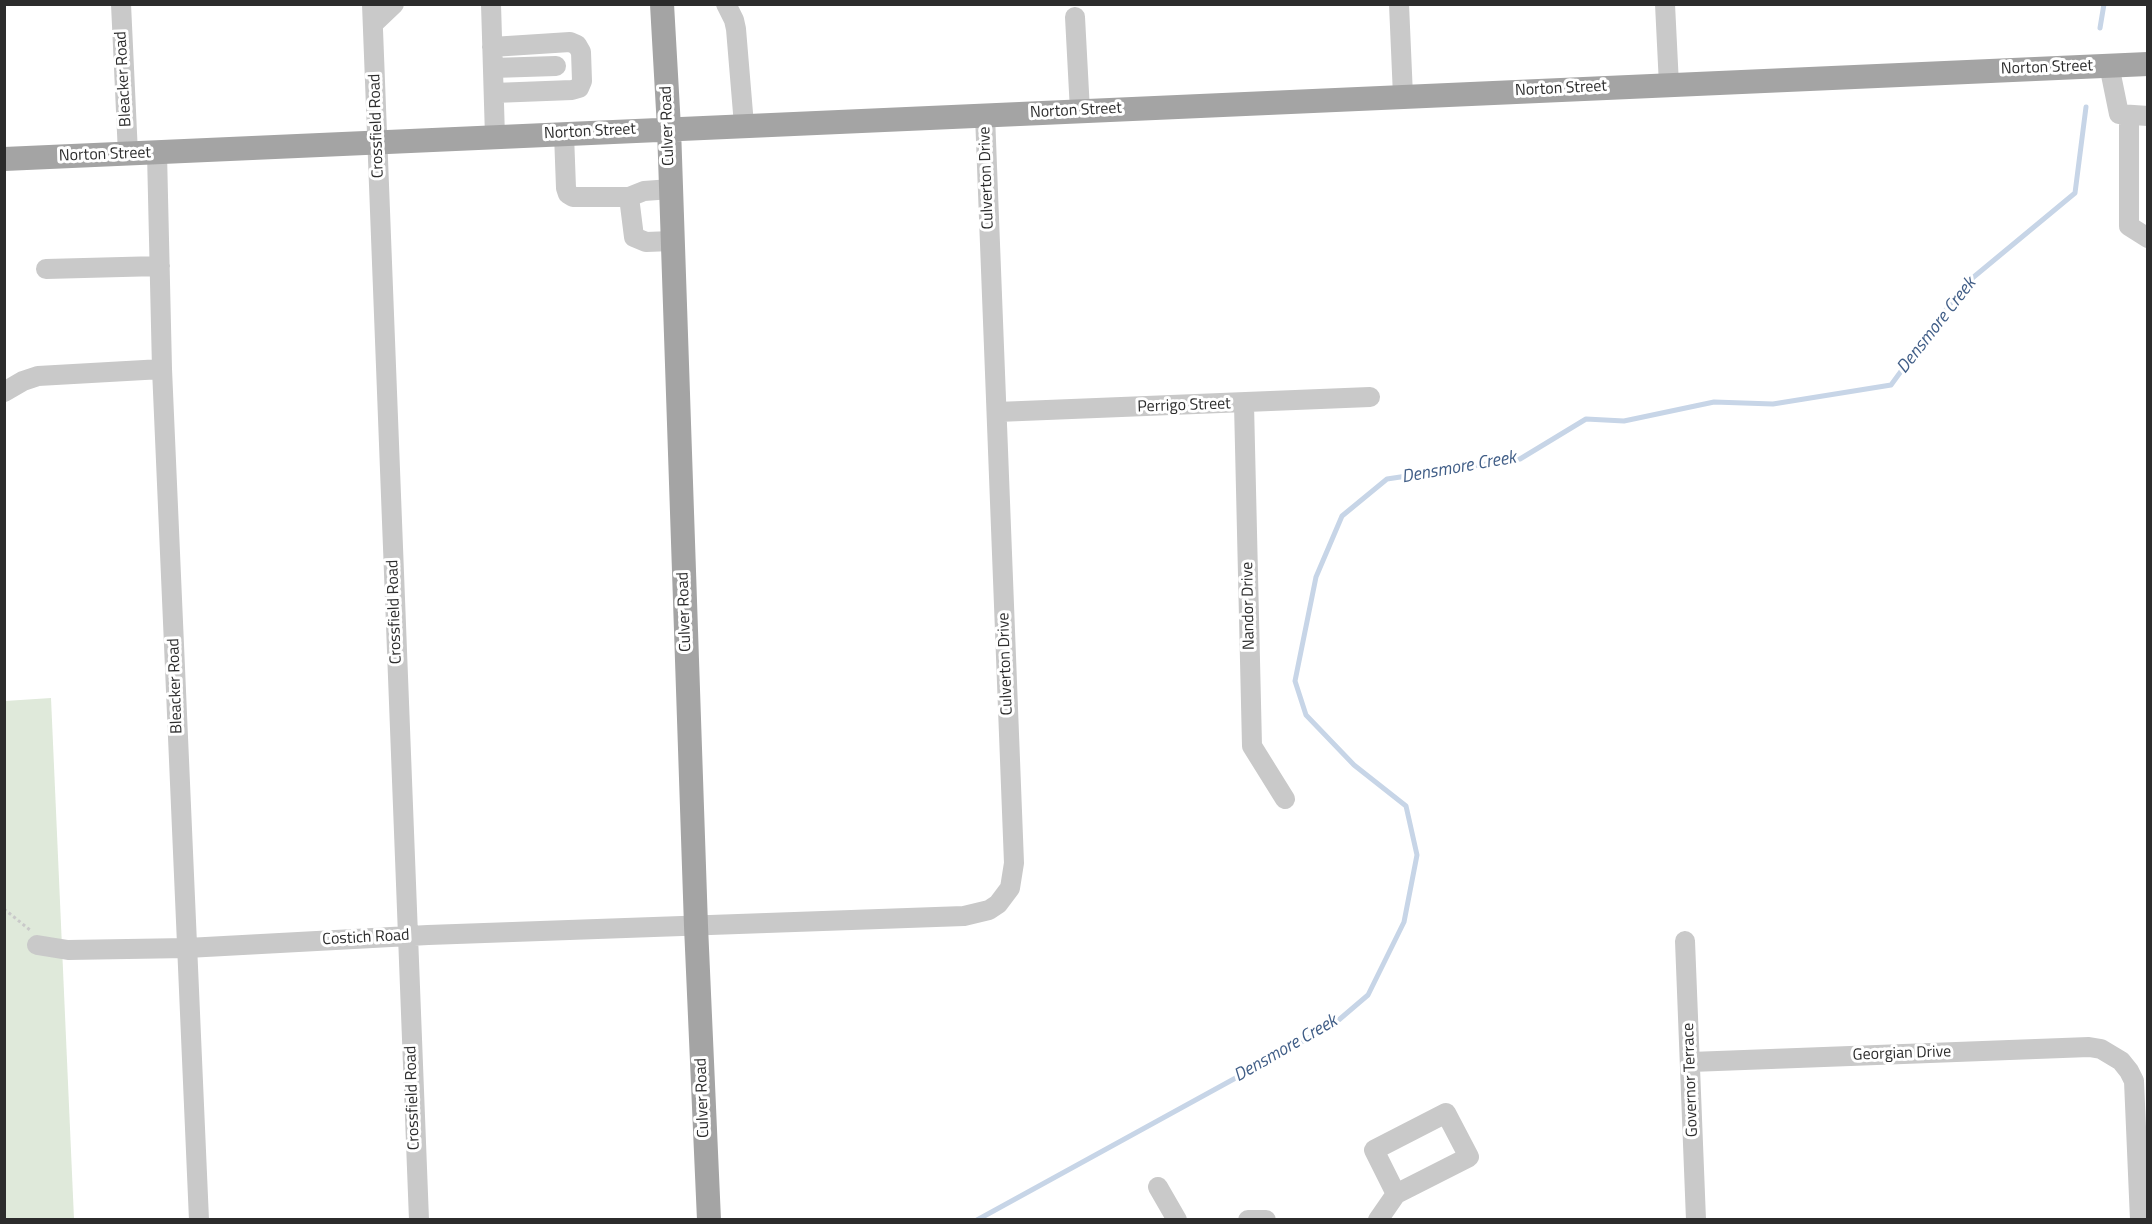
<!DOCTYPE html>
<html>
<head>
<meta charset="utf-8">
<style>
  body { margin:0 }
  #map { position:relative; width:2152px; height:1224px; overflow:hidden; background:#fff; font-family:"Titillium Web",sans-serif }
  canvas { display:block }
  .frame { position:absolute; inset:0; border:6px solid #2c2c2c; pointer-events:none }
</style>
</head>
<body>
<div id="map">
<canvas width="2152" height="1224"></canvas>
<div class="frame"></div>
</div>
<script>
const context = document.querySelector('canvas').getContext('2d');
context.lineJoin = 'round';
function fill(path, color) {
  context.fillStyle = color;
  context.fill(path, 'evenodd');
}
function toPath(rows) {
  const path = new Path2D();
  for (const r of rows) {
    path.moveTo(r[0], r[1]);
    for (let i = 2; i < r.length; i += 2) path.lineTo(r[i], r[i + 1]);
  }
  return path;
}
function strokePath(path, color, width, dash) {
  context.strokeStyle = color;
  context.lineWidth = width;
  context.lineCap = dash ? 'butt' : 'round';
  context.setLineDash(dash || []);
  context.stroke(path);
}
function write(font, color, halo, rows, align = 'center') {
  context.font = font + ' "Titillium Web",sans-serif';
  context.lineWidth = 6;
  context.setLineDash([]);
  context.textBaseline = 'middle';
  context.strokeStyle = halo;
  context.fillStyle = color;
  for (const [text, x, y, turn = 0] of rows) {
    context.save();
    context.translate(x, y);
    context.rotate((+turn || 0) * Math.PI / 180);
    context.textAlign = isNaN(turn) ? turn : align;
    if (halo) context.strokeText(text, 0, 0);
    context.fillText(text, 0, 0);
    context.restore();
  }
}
fill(toPath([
  [51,698,74,1219,5,1219,5,701]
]), '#dfe9da');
strokePath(toPath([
  [2100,28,2104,4],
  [977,1220,1334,1024,1368,995,1404,922,1417,855,1406,806,1354,765,1306,715,1295,681,1316,577,1342,516,1387,479,1520,459,1586,419,1624,421,1714,402,1773,404,1891,385,1964,285,2075,193,2086,107]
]), '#c7d5e7', 5);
strokePath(toPath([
  [4,909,30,930]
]), '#c9c9c9', 3, [3, 3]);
strokePath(toPath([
  [121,4,128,154],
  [372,4,419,1220],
  [491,4,495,137],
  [726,4,734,20,736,29,744,125],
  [1399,4,1403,96],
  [1665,4,1669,85],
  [1075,17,1080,111],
  [373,24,394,4],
  [492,47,570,42,577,45,581,52,582,81,579,88,572,90,494,93],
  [2109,65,2119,114,2148,116],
  [493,68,556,66],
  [2129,115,2129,226,2148,238],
  [564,134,566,188,568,194,573,197,629,197,644,191,671,189],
  [157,153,162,369,199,1220],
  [629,197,634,237,646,242,672,241],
  [46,269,160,266],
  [4,392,23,381,38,376,162,369],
  [1244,404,1252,746,1285,799],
  [997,412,1370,397],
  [1685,941,1696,1220],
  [37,945,68,950,187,948,428,935,964,916,989,910,998,904,1010,888,1014,863,985,115],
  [1691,1062,2089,1047,2101,1049,2121,1061,2129,1071,2134,1081,2140,1220],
  [1158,1187,1177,1220],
  [1248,1220,1266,1220],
  [1378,1220,1396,1194,1469,1157,1446,1113,1374,1150,1396,1194]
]), '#c9c9c9', 20);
strokePath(toPath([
  [662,4,669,128,696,926,709,1220],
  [4,159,2148,64]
]), '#a4a4a4', 24);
write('16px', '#2c2c2c', '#fff', [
  ["Norton Street",2047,68,-2],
  ["Bleacker Road",124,79,-93],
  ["Norton Street",1561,89,-3],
  ["Norton Street",1076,111,-3],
  ["Crossfield Road",377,126,-92],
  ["Culver Road",668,126,-92],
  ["Norton Street",590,132,-3],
  ["Norton Street",105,155,-2],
  ["Culverton Drive",987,178,-92],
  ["Perrigo Street",1184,406,-2],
  ["Nandor Drive",1249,606,-91],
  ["Crossfield Road",395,612,-92],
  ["Culver Road",685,612,-92],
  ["Culverton Drive",1006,664,-92],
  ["Bleacker Road",176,686,-92],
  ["Costich Road",366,938,-3],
  ["Georgian Drive",1902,1054,-2],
  ["Governor Terrace",1691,1080,-92],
  ["Crossfield Road",413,1098,-92],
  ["Culver Road",703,1098,-92]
]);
write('italic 18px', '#415e87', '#fff', [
  ["Densmore Creek",1937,326,-52],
  ["Densmore Creek",1459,468,-10],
  ["Densmore Creek",1286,1049,-30]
]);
</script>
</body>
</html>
